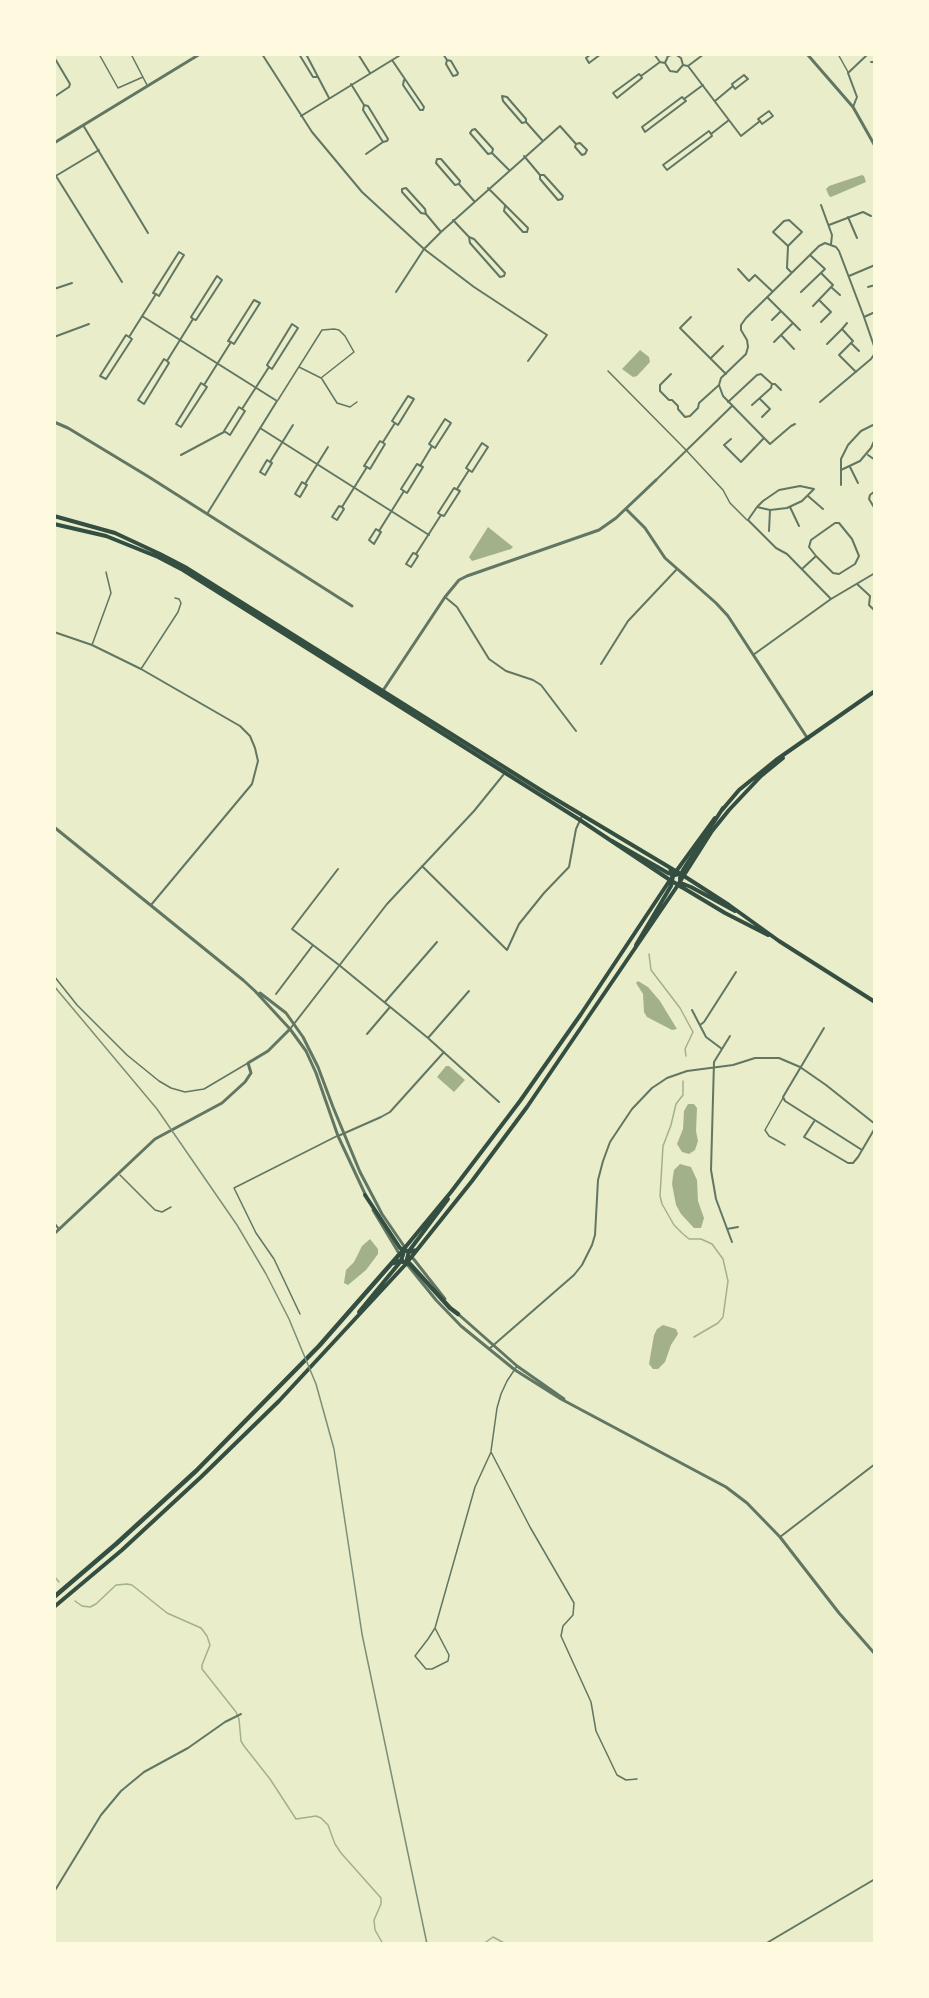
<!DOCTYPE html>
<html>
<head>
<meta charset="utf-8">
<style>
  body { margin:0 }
  #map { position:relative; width:929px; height:1998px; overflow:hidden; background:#e9edc9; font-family:"Playfair Display",serif }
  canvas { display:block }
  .frame { position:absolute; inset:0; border:56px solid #fefae0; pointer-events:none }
</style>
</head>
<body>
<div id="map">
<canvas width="929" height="1998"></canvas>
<div class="frame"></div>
</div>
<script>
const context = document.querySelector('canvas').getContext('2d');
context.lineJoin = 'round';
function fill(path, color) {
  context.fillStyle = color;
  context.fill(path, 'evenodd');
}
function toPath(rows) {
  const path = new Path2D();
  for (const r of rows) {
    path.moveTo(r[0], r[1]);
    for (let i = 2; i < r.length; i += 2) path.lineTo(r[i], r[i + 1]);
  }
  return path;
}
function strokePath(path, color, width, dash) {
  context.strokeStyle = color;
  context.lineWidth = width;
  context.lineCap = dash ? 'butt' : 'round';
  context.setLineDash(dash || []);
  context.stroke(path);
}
fill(toPath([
  [862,175,864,176,866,182,831,197,829,196,826,189,829,186],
  [640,350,649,357,650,362,637,376,633,377,622,369],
  [488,527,513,547,511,549,472,561,469,557],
  [638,981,648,987,660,1001,677,1029,672,1030,647,1017,644,1012,643,994,636,983],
  [446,1066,449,1066,465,1080,454,1092,437,1077],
  [688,1104,694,1104,697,1108,696,1131,698,1141,695,1150,689,1154,682,1152,677,1144,683,1129,684,1111],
  [680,1164,691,1167,697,1180,698,1201,704,1218,701,1228,694,1228,681,1214,676,1205,672,1184,673,1176,674,1170],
  [370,1239,378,1249,378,1254,366,1270,348,1285,344,1283,346,1270,354,1262,362,1246],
  [663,1325,676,1329,678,1334,671,1345,665,1362,658,1369,653,1369,649,1364,654,1335,657,1329]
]), '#a3b18a');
strokePath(toPath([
  [649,954,651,970,680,1008,693,1032,685,1049,686,1056],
  [683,1081,683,1095,676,1104,671,1125,663,1146,660,1196,662,1204,674,1225,682,1233,689,1239,701,1239,712,1244,723,1259,728,1281,723,1317,718,1323,694,1337],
  [54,1576,59,1582],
  [75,1601,82,1606,90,1607,96,1604,116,1585,127,1584,132,1585,167,1613,201,1628,207,1636,210,1645,202,1665,202,1669,236,1712,239,1719,241,1741,244,1746,270,1779,296,1819,316,1816,321,1818,328,1825,335,1844,341,1853,381,1898,381,1904,374,1920,375,1930,383,1944],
  [483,1944,493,1937,506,1944]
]), '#a3b18a', 1.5);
strokePath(toPath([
  [99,54,118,88,143,77],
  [131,54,147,85],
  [838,54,848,72],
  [608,371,685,449,723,490,730,503,747,520],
  [322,379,337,403,350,407,357,402],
  [278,400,322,330,334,329,339,330,345,336,354,352,321,378,299,367],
  [92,645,111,593,106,572],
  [141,669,178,612,181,603,179,599,175,598],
  [54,976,77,1005,127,1055,159,1081,171,1088,185,1092,204,1089,248,1063],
  [783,1098,765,1130,769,1136,785,1145],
  [120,1175,155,1210,162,1212,171,1207],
  [300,1314,274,1259,256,1233,234,1188,337,1136],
  [491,1451,497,1408,501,1394,507,1381,517,1366],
  [435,1628,449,1655,448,1661,432,1669,426,1669,415,1656,428,1639,435,1628,475,1487,491,1452,530,1527,574,1603,573,1615,563,1626,561,1636,591,1702,596,1731,617,1775,626,1780,637,1779]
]), '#617663', 1.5);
strokePath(toPath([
  [262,54,312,132,362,192,424,249,474,287,547,335,528,361],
  [299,54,313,77,317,77],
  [306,54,329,98],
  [358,54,370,73],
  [443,54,447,60,446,64,453,76,457,75,458,73,451,61,447,60],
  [591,54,586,58,589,63,601,54],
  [654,54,660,62,665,63,670,71,677,72,683,65,681,58,675,54,668,56,665,63],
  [54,57,70,84,69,87,54,97],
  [392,60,424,107,423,110,420,110,403,85,404,80],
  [871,62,875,62],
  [683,65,688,66,741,136,760,121,762,124,773,116,769,111,758,119,760,121],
  [688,66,704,54],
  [641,76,639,74,613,93,617,98,642,78,641,76,660,62],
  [351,84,364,105,368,106,388,139,387,141,383,142,363,110,364,105],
  [684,99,682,97,642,127,645,132,686,101,684,99,703,85],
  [715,101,733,86,732,84,744,75,748,79,735,89,733,86],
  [853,107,857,97,848,73,868,54],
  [301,116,402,54],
  [526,122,522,123,503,101,502,96,507,97,526,119,526,122,542,140],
  [83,125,148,233],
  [711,134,709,131,663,165,667,170,712,136,711,134,729,120],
  [492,153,488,154,470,133,472,130,475,129,493,149,492,153,509,170],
  [366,154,383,142],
  [524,156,540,175,544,175,563,196,562,199,558,200,540,179,540,175],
  [56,176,122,282],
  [54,177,99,150],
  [459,184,455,185,436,163,437,159,441,159,460,181,459,184,474,201],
  [488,188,528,228,527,232,523,232,504,211,505,206],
  [821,205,832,235,831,244],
  [426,214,421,213,402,192,402,189,406,188,425,209,426,214,441,232],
  [848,217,857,238],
  [453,220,469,237,474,239,505,273,504,276,500,277,470,243,469,237],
  [829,225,863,212,871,216],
  [788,246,773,232,784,221,789,220,802,232,788,246,787,268,791,272],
  [738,269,749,281,755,275,772,291],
  [849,276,875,265],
  [831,287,840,295],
  [868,287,875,285],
  [54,289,72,283],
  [396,292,424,249,441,232,560,126,576,144,580,143,587,150,585,154,582,155,575,147,576,144],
  [801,292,825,269,810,255],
  [767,297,800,330],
  [819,300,831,312,821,322],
  [874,302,875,302],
  [813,306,833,285,821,273],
  [142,316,277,401,207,514],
  [691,317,680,328,726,374],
  [864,317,875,312],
  [772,320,781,311],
  [842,329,847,323],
  [781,335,794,349],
  [54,337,89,324],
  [129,337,132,339,106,379,100,376,126,335,129,337,156,294,153,293,179,252,184,255,159,296,156,294],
  [774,342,793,323],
  [851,343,859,351],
  [827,344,842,329,853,341,839,355,856,372],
  [711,358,723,346],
  [167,361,169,363,144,404,138,400,164,359,167,361,193,319,191,317,217,276,222,280,196,320,193,319],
  [671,374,660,385,660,391,669,400,672,400,678,406,678,409,685,417,690,416,698,408,699,403,719,385],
  [772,384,775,384,781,390],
  [204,385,207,387,181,427,176,424,201,383,204,385,231,342,228,341,254,300,260,303,234,344,231,342],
  [760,399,770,409,762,417],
  [728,402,757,375,761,374,772,384,771,388,752,405],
  [242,409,245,411,230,435,224,431,239,407,242,409,269,367,267,365,292,324,298,328,272,369,269,367],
  [795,424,791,426,770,444,723,396,719,385,721,378,746,354,748,347,747,340,741,330,741,325,746,318,819,246,825,243,836,247,839,251,864,317,874,346,875,353,871,359,820,402],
  [875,424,861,431,848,445,841,459,841,470,860,461,871,448,875,439],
  [260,428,429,535],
  [731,439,724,445,741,462,764,438],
  [383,442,395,423,398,425,414,399,408,396,392,421,395,423],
  [181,455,224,432],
  [868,455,875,460],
  [270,462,272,463,265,475,260,472,267,460,270,462,293,425],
  [420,466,432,446,435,448,451,423,445,419,429,444,432,446],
  [850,467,858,483],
  [656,480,732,406],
  [305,484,307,485,300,497,295,494,302,482,305,484,328,447],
  [841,485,841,470],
  [457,489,469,470,472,472,488,447,482,443,466,468,469,470],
  [875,491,870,495,869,499,875,509],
  [808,496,823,509],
  [342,507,344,509,337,520,332,517,339,506,342,507,367,467,370,469,385,444,380,441,364,466,367,467],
  [757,507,770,510,787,508,802,501,814,489,800,486,779,490,763,501,757,507,748,520,776,548,787,554,831,599],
  [790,507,799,526],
  [379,531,381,532,374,544,369,540,376,529,379,531,404,491,407,493,423,467,417,464,401,489,404,491],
  [769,531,770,510],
  [416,554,418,556,411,567,406,564,413,553,416,554,441,515,444,516,460,491,454,488,438,513,441,515],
  [802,569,816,556,833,573,839,574,855,564,859,556,852,539,839,523,835,523,811,540,809,547,816,556],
  [857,584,870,596],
  [870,596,869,605,875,611],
  [445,597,457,607,489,659,506,671,533,680,541,685,576,731],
  [54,632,92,645,141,669,240,726,250,736,255,748,258,761,252,784,151,905],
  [753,655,831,599,875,573],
  [601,664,628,621,677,569],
  [422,866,507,950,519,924,544,893,569,867,576,829,582,816],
  [338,869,292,929,339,965,428,1038,499,1102],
  [276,994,313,945],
  [385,1002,437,942],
  [692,1010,706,1037,722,1049],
  [700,1025,704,1022,736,972],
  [824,1028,783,1097,785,1101,862,1150],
  [290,1029,387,904,474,811,504,774],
  [367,1034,390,1007],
  [730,1036,714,1062,711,1170,716,1199,732,1242],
  [428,1038,469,991],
  [815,1120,804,1137,848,1163,853,1163,858,1157,875,1128],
  [338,1136,381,1117,390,1112,444,1052],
  [54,1223,59,1229],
  [727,1229,738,1227],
  [489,1349,574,1275,582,1265,592,1245,595,1235,598,1180,603,1161,610,1142,632,1109,652,1088,667,1078,687,1071,733,1065,755,1058,779,1058,800,1067,826,1085,875,1124],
  [780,1537,875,1464],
  [54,1892,101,1815,121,1791,144,1772,188,1748,225,1722,241,1714],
  [765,1944,875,1879]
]), '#617663', 2);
strokePath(toPath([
  [807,54,853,107,875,146],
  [54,143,200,54],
  [54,422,68,428,149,477,352,606],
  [626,509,645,528,665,558,716,603,728,616,808,739],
  [382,692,445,597,459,580,467,576,599,530,616,518,656,480],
  [54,827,243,980,255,991,290,1029,306,1051,316,1073,338,1136,366,1196],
  [260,993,286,1013,303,1037,318,1067,333,1107,360,1172,382,1214,406,1249],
  [373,1210,400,1255],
  [54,1234,155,1139,222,1103,245,1082,251,1073,248,1063,268,1051,290,1029],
  [412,1257,445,1299],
  [406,1263,436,1300,461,1326,515,1370,561,1399,726,1487,747,1503,780,1537,839,1613,875,1654],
  [457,1313,517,1366,564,1399]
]), '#617663', 3);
strokePath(toPath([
  [722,810,739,790,776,760,875,691],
  [612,841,668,873,675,875,683,873],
  [672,877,715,818],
  [679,883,712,831,729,810,761,776,783,758]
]), '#344e41', 4);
strokePath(toPath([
  [54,516,115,533,160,554,185,567,547,794,684,876,729,905,779,941,875,1002],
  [54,524,106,536,158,557,183,570,580,820,670,880,725,913,768,935],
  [681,883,691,887,735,911],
  [681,887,680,878,683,870,723,808],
  [636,945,671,886,673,876,670,868],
  [365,1195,400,1248,409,1252,417,1250],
  [398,1256,451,1192,520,1101,581,1014,670,880],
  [406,1263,409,1251,448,1199],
  [359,1312,401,1261,405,1248],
  [54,1607,122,1550,201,1477,279,1401,405,1265,472,1181,527,1107,678,885]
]), '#344e41', 4);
strokePath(toPath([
  [393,1263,401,1261,410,1264,450,1308,458,1314],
  [54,1597,116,1544,196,1471,319,1346,398,1256]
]), '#344e41', 4.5);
strokePath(toPath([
  [54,986,157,1109,237,1225,266,1274,289,1319,316,1384,334,1449,362,1634,427,1944]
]), '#7c8e77', 1.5);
</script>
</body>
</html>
